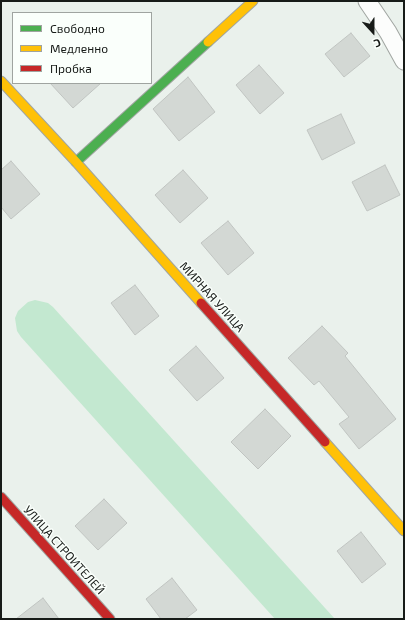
<!DOCTYPE html>
<html>
<head>
<meta charset="utf-8">
<style>
  body { margin:0 }
  #map { position:relative; width:405px; height:620px; overflow:hidden; background:#eaf1ec; font-family:"Exo 2",sans-serif }
  canvas { display:block }
  .frame { position:absolute; inset:0; border:2px solid #171b18; pointer-events:none }
  .legend { position:absolute; left:12px; top:12px; width:140px; height:72px; box-sizing:border-box; background:#fafffb; border:1px solid #9fa4a0; margin:0; padding:5px 7px; list-style:none; font-size:12px; color:#171b18 }
  .legend li { display:flex; align-items:center; gap:8px; height:20px }
  .legend b { width:20px; border:1px solid #9fa4a0 }
  .north { position:absolute; left:353px; top:12px; width:40px; height:40px; -webkit-text-stroke:3px #fafffb; paint-order:stroke; rotate:159deg; font-size:11px; font-weight:700; line-height:16px; text-align:center; color:#171b18 }
  .north::after { content:''; display:block; margin:auto; width:14px; height:18px; background:#171b18; clip-path:polygon(50% 0,100% 100%,50% 72%,0 100%) }
</style>
</head>
<body>
<div id="map">
<canvas width="405" height="620"></canvas>
<div class="frame"></div>
<ul class="legend">
<li><b style="height:5px;background:#4caf50"></b>Свободно</li>
<li><b style="height:5px;background:#ffc107"></b>Медленно</li>
<li><b style="height:5px;background:#c62828"></b>Пробка</li>
</ul>
<div class="north">С</div>
</div>
<script>
const context = document.querySelector('canvas').getContext('2d');
context.lineJoin = 'round';
function fill(path, color) {
  context.fillStyle = color;
  context.fill(path, 'evenodd');
}
function toPath(rows) {
  const path = new Path2D();
  for (const r of rows) {
    path.moveTo(r[0], r[1]);
    for (let i = 2; i < r.length; i += 2) path.lineTo(r[i], r[i + 1]);
  }
  return path;
}
function strokePath(path, color, width, dash) {
  context.strokeStyle = color;
  context.lineWidth = width;
  context.lineCap = dash ? 'butt' : 'round';
  context.setLineDash(dash || []);
  context.stroke(path);
}
function write(font, color, halo, rows, align = 'center') {
  context.font = font + ' "Exo 2",sans-serif';
  context.lineWidth = 3;
  context.setLineDash([]);
  context.textBaseline = 'middle';
  context.strokeStyle = halo;
  context.fillStyle = color;
  for (const [text, x, y, turn = 0] of rows) {
    context.save();
    context.translate(x, y);
    context.rotate((+turn || 0) * Math.PI / 180);
    context.textAlign = isNaN(turn) ? turn : align;
    if (halo) context.strokeText(text, 0, 0);
    context.fillText(text, 0, 0);
    context.restore();
  }
}
fill(toPath([
  [35,300,48,303,53,307,335,619,275,619,21,337,17,331,15,318,18,311,28,302]
]), '#c3e8d0');
const building = toPath([
  [351,33,370,56,344,77,325,54,351,33],
  [259,65,284,93,260,114,236,85,259,65],
  [188,77,215,112,179,141,153,109,188,77],
  [50,83,101,83,73,108,50,83],
  [341,114,355,143,322,160,307,130,341,114],
  [11,161,40,194,11,219,1,207,1,170,11,161],
  [385,165,400,195,367,211,352,182,385,165],
  [183,170,208,198,180,223,155,195,183,170],
  [228,221,254,253,228,275,201,243,228,221],
  [135,285,159,316,135,335,111,303,135,285],
  [322,326,348,353,345,356,396,419,359,449,339,424,349,417,319,381,314,385,288,358,322,326],
  [196,346,224,378,197,401,169,370,196,346],
  [265,409,291,436,258,469,231,442,265,409],
  [104,499,127,523,98,550,75,526,104,499],
  [361,532,386,564,362,583,337,551,361,532],
  [172,578,197,610,185,619,161,619,146,599,172,578],
  [43,598,59,619,16,619,43,598]
]);
fill(building, '#d3d8d4');
strokePath(building, '#c0c4c1', 1);
const street = toPath([
  [367,1,388,32,404,61]
]);
const fast = toPath([
  [76,162,208,42]
]);
const slow = toPath([
  [208,42,253,1],
  [1,81,76,162,201,303],
  [325,442,404,531]
]);
const jam = toPath([
  [201,303,325,442],
  [1,497,110,619]
]);
strokePath(street, '#a0a5a1', 19);
strokePath(fast, '#a0a5a1', 11);
strokePath(slow, '#a0a5a1', 11);
strokePath(jam, '#a0a5a1', 11);
strokePath(street, '#fcfdfc', 17);
strokePath(fast, '#4caf50', 9);
strokePath(slow, '#ffc107', 9);
strokePath(jam, '#c62828', 9);
write('12px', '#171b18', '#fafffb', [
  ["МИРНАЯ УЛИЦА",212,297,48],
  ["УЛИЦА СТРОИТЕЛЕЙ",64,550,48]
]);
</script>
</body>
</html>
